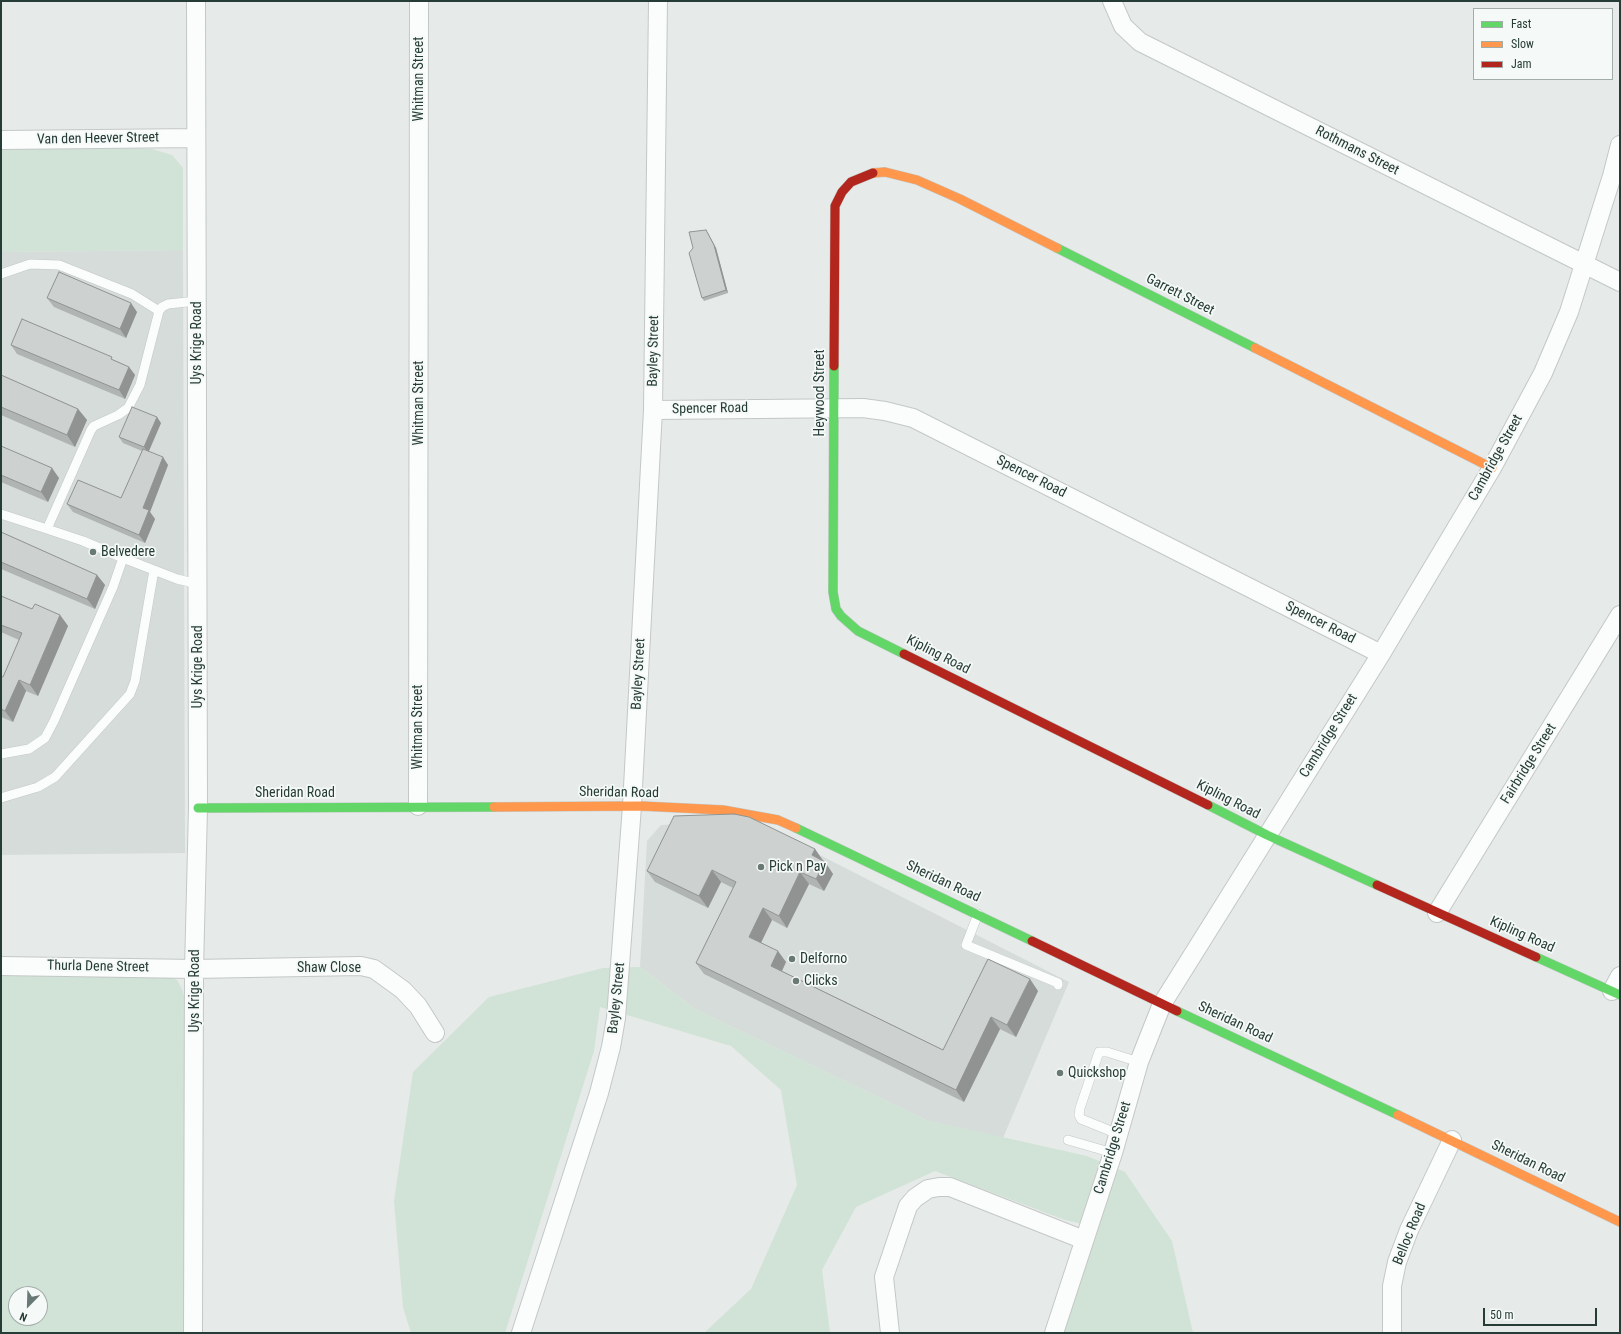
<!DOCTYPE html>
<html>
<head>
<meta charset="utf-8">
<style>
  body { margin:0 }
  #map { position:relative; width:1621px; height:1334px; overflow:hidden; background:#e6ebe9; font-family:"Roboto Condensed",sans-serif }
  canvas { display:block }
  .frame { position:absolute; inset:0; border:2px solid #263c36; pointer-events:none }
  .legend { position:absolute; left:1473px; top:8px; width:140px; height:72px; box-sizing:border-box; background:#f5f9f7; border:1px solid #a2adaa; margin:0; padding:5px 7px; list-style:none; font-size:12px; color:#263c36 }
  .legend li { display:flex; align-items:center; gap:8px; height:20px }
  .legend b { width:20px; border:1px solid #a2adaa }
  .north { position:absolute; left:8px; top:1286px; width:40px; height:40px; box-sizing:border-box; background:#f5f9f7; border:1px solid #a2adaa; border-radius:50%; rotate:203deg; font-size:11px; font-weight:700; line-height:16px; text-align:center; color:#263c36 }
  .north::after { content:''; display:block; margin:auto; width:14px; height:18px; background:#697975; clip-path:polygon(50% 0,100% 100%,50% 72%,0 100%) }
  .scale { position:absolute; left:1483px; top:1308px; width:114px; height:18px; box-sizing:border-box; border:2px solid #263c36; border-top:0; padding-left:5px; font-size:12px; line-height:14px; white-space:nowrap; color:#263c36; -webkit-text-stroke:3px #f5f9f7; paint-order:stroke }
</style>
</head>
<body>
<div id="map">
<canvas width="1621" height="1334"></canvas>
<div class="frame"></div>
<ul class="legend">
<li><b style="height:5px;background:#63d668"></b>Fast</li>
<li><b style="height:5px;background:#ff974d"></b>Slow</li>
<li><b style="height:5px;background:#b3261e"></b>Jam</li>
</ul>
<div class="north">N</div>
<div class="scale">50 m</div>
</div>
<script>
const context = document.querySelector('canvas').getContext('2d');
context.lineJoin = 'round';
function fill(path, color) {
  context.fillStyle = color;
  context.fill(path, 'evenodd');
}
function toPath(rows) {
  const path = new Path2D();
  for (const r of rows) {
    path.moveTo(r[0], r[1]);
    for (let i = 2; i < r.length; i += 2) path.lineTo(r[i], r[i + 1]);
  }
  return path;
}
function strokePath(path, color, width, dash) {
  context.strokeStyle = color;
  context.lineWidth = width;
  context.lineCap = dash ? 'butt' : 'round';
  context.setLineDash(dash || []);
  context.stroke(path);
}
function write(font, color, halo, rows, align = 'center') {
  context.font = font + ' "Roboto Condensed",sans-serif';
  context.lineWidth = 3.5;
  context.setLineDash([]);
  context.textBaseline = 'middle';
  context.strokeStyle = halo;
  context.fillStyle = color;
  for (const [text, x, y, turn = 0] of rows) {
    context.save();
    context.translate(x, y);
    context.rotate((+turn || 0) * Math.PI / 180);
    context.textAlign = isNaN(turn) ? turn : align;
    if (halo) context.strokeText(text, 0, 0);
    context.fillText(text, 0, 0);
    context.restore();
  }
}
fill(toPath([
  [183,250,185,853,1,855,1,252],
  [753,821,1069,982,1003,1138,926,1120,695,1009,640,967,647,841,661,825]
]), '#d5dcd9');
fill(toPath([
  [1,148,152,149,172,155,183,168,183,250,1,252],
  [640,967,695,1009,926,1120,1087,1156,1125,1172,1172,1241,1193,1333,1055,1333,1088,1225,1065,1220,935,1171,856,1207,822,1270,830,1333,704,1333,751,1289,797,1185,781,1090,731,1046,600,1007,594,1051,505,1333,411,1333,403,1307,394,1201,413,1072,489,997,603,968],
  [1,970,164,974,177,980,182,989,186,1001,184,1333,1,1333],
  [16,1294,40,1294,40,1318,16,1318]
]), '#d1e2d6');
const lane = toPath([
  [1,274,30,264,59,265,132,294,159,311],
  [1,514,47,529],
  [123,558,177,579,198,584],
  [1,754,29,749,45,738,54,721,113,587,123,558,83,541,47,529,91,430,94,426,118,415,128,408,140,385,159,311,162,307,168,304,197,301],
  [1,798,38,787,55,777,130,694,135,681,154,570],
  [978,914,966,945,1058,983,1058,985],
  [1118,1134,1081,1119,1079,1115,1080,1108,1099,1052,1107,1052,1139,1062],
  [1068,1140,1113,1153]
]);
const street = toPath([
  [1112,1,1123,26,1140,42,1620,282],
  [1,140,196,138],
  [653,410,863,408,885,411,913,418,1381,654],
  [418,806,419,1],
  [1437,913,1620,615],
  [1,966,194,969,361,966,374,969,403,990,418,1006,435,1033],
  [1612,991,1620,976],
  [193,1333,194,969,198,808,196,1],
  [521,1333,599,1093,611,1047,616,1018,632,806,653,410,658,1],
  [890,1333,884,1277,908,1206,915,1198,928,1189,939,1187,950,1187,1084,1240],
  [1054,1333,1113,1153,1139,1062,1162,1004,1381,654,1492,468,1543,373,1569,312,1612,176,1620,145],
  [1392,1333,1392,1286,1397,1262,1409,1230,1452,1140]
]);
const fast = toPath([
  [1057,248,1255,348],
  [834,366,833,592,836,609,841,616,858,631,904,654],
  [1208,805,1267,835,1377,885],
  [198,808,494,807],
  [796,828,1032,941],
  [1536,957,1620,995],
  [1177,1011,1398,1115]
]);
const slow = toPath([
  [873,173,885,172,917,180,960,199,1057,248],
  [1255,348,1492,468],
  [494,807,641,806,723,810,778,820,796,828],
  [1398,1115,1620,1222]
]);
const jam = toPath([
  [834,366,835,206,842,192,851,182,873,173],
  [904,654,1208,805],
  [1377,885,1536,957],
  [1032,941,1177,1011]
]);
strokePath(lane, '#c3c8c6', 10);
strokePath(street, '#c3c8c6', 20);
strokePath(fast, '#c2c8c6', 10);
strokePath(slow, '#c2c8c6', 10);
strokePath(jam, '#c2c8c6', 10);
strokePath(lane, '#fbfcfc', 9);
strokePath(street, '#fbfcfc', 18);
strokePath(fast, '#63d668', 9);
strokePath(slow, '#ff974d', 9);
strokePath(jam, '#b3261e', 9);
fill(toPath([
  [708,233,716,248,728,293,704,301,702,298,693,248],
  [47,298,137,312,126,338,54,307],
  [11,345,114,360,129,367,135,375,125,399,17,354],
  [1,375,78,409,87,420,75,447,1,415],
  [161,423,149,451,168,465,150,512,155,519,145,543,73,512,67,504,121,498,142,451,123,443,119,437],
  [1,446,59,478,48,502,1,482],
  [1,532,97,575,105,585,95,609,1,569],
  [1,596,32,609,60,615,68,626,38,696,26,691,13,722,1,717,1,677,3,677,19,640,1,632],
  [815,849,833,874,824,891,809,884,787,928,772,920,761,942,786,962,782,971,943,1050,988,959,1038,991,1016,1037,1000,1029,964,1102,704,974,696,963,733,888,721,882,708,908,655,882,647,871]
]), '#b0b5b3');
fill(toPath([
  [706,230,716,248,728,293,726,290],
  [131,303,137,312,126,338,120,329],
  [129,367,135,375,125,399,119,390],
  [78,409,87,420,75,447,67,435],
  [157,417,161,423,148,453,144,447],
  [163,457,168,465,150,512,155,519,145,543,139,535,143,508],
  [52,468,59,478,48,502,41,492],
  [97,575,105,585,95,609,87,599],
  [60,615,68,626,38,696,30,685],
  [19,680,26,691,13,722,5,711],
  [815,849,823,861,812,855],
  [825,862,833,874,824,891,816,879],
  [712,870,721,882,708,908,699,896],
  [800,872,809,884,787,928,779,916],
  [763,908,772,920,758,949,749,937],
  [778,951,786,962,779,977,771,966],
  [1030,979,1038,991,1016,1037,1007,1025],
  [991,1017,1000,1029,964,1102,956,1090]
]), '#909392');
const building = toPath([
  [706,230,714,245,726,290,702,298,689,253,693,248,689,232,706,230],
  [59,272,131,303,120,329,47,298,59,272],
  [22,319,112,357,111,359,129,367,119,390,11,345,22,319],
  [1,375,78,409,67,435,1,407,1,375],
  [132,407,157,417,144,447,119,437,132,407],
  [1,446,52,468,41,492,1,475,1,446],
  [143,449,163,457,143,508,149,510,139,535,67,504,78,480,121,498,143,449],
  [1,532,97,575,87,599,1,562,1,532],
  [1,596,32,609,35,604,60,615,30,685,19,680,5,711,1,709,1,677,3,677,22,633,1,625,1,596],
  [734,814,749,817,815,849,812,855,825,862,816,879,800,872,779,916,763,908,749,937,778,951,771,966,943,1050,988,959,1030,979,1007,1025,991,1017,956,1090,696,963,736,882,712,870,699,896,647,871,674,816,734,814]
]);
fill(building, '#cdd2d0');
strokePath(building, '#909392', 1);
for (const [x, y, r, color] of [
  [93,552,4,"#697975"],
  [761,867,4,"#697975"],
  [792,959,4,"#697975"],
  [796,981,4,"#697975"],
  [1060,1073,4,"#697975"]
]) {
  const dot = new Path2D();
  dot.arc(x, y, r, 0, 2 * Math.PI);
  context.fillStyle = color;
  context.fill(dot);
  strokePath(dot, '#f5f9f7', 1.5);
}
write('14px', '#263c36', '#f5f9f7', [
  ["Whitman Street",419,79,-90],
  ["Van den Heever Street",98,139,-1],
  ["Rothmans Street",1357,151,27],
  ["Garrett Street",1180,295,27],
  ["Uys Krige Road",197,343,-90],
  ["Bayley Street",654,351,-89],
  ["Heywood Street",820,393,-90],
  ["Whitman Street",419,403,-90],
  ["Spencer Road",710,409,-1],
  ["Cambridge Street",1496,458,-61],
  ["Spencer Road",1031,477,27],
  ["Spencer Road",1320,623,27],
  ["Kipling Road",938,655,27],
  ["Uys Krige Road",198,667,-90],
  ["Bayley Street",639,674,-87],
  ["Whitman Street",418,727,-90],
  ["Cambridge Street",1329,736,-58],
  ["Fairbridge Street",1529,764,-58],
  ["Sheridan Road",295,793],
  ["Sheridan Road",619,793,1],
  ["Kipling Road",1228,800,27],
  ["Sheridan Road",943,882,25],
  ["Kipling Road",1522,935,24],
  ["Thurla Dene Street",98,967,1],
  ["Shaw Close",329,968],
  ["Uys Krige Road",195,991,-90],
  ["Bayley Street",617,998,-84],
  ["Sheridan Road",1235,1023,25],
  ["Cambridge Street",1113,1148,-73],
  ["Sheridan Road",1528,1162,26],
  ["Belloc Road",1410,1234,-68]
]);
write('14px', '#263c36', '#f5f9f7', [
  ["Belvedere",101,552],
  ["Pick n Pay",769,867],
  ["Delforno",800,959],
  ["Clicks",804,981],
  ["Quickshop",1068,1073]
], 'left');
</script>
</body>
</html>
